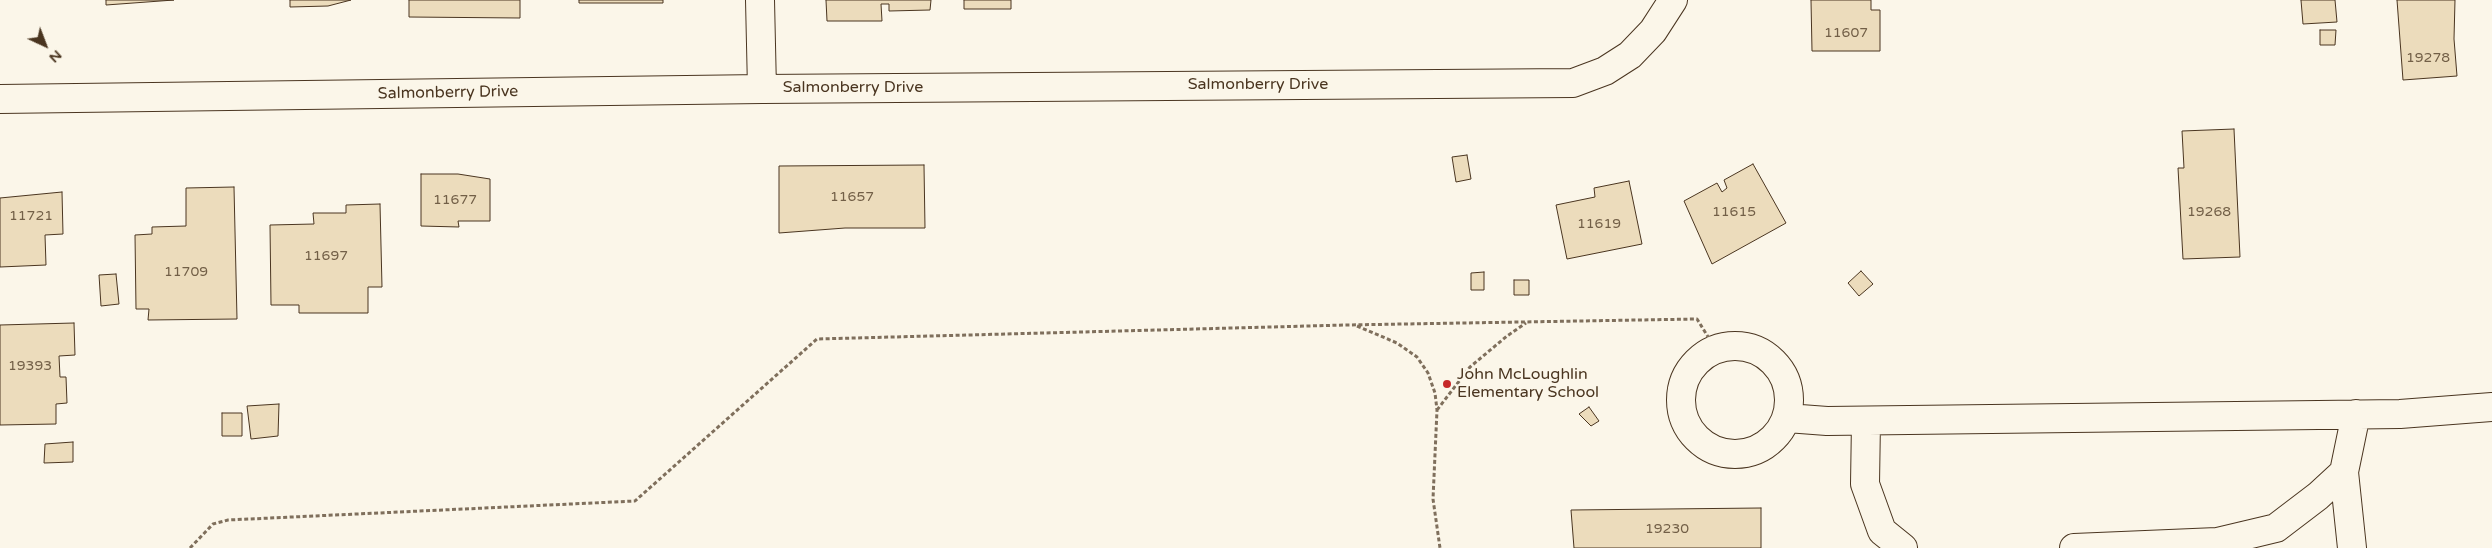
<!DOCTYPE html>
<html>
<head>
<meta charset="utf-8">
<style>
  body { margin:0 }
  #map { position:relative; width:2492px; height:548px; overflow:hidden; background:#fbf6e9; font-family:"Varela Round",sans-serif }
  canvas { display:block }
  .north { position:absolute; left:20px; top:20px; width:50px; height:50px; -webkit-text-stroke:4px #fbf6e9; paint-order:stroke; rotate:137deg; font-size:14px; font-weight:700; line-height:20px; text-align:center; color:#4a3520 }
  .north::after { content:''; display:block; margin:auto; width:18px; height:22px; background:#4a3520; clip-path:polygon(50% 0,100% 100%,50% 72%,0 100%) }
</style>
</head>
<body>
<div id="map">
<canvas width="2492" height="548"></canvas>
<div class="north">N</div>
</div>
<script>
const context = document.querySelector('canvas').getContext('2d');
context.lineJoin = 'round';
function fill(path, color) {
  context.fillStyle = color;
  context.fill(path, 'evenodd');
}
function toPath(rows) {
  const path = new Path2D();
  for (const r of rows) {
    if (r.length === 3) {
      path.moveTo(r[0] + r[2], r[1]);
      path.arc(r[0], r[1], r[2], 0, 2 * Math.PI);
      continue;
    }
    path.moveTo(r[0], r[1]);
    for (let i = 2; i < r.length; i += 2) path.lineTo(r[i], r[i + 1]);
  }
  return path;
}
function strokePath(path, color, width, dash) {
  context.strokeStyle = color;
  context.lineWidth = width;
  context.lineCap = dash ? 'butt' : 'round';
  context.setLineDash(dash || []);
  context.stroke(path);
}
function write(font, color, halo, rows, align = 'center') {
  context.font = font + ' "Varela Round",sans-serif';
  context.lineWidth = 4;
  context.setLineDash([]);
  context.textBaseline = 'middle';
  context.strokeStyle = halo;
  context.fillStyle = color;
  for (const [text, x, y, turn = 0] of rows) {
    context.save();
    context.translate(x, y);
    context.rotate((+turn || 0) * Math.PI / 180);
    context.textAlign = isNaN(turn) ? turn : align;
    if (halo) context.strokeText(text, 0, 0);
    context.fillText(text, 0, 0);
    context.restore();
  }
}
const building = toPath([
  [106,0,174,0,106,5,106,0],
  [290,0,351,0,328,6,290,7,290,0],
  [409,0,520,0,520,18,409,17,409,0],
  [579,0,663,0,663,3,579,3,579,0],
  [826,0,931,0,930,10,889,11,889,4,881,4,882,21,827,21,826,0],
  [964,0,1011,0,1011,9,964,9,964,0],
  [1811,0,1871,0,1871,10,1880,10,1880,51,1812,51,1811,0],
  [2301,0,2335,0,2337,22,2303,24,2301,0],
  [2397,0,2455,0,2454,39,2457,76,2403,80,2397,0],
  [2320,30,2336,30,2335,45,2320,45,2320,30],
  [2234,129,2240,257,2183,259,2178,168,2184,168,2182,131,2234,129],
  [1467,155,1471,179,1456,182,1452,157,1467,155],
  [1753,164,1786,223,1712,264,1684,201,1717,183,1722,192,1727,188,1724,180,1753,164],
  [924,165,925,228,845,228,779,233,779,166,924,165],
  [421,174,458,174,490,179,490,221,458,221,459,227,421,226,421,174],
  [1629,181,1642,244,1567,259,1556,205,1595,197,1594,188,1629,181],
  [234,187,237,319,148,320,149,309,136,309,135,235,152,234,152,227,186,226,186,188,234,187],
  [62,192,63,234,45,235,46,265,0,267,0,198,62,192],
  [380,204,382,287,368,287,368,313,299,313,299,305,271,305,270,225,314,224,313,213,346,213,346,205,380,204],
  [1861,271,1873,284,1859,296,1848,283,1861,271],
  [1484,272,1484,290,1471,290,1471,273,1484,272],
  [116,274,119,304,101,306,99,275,116,274],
  [1514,280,1529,280,1529,295,1514,295,1514,280],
  [74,323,75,355,59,356,60,377,66,377,67,403,56,404,56,424,0,425,0,325,74,323],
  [279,404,278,436,251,439,247,406,279,404],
  [1589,407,1599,421,1591,426,1579,414,1589,407],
  [222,413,242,413,242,436,222,436,222,413],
  [73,442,73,462,44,463,45,444,73,442],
  [1761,508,1761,548,1574,548,1571,510,1761,508]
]);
fill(building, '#ecdcbc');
strokePath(building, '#4a3520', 1);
const minor = toPath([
  [760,0,762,89],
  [0,99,762,89,1573,83,1605,71,1630,55,1653,31,1673,0],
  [1735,400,54],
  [1787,418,1827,421,2400,414,2492,407],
  [1866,421,1865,484,1882,531,1903,548],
  [2344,472,2352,548],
  [2074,548,2217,542,2276,528,2318,496,2344,472,2356,414]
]);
strokePath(minor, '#4a3520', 30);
strokePath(toPath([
  [1357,326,1397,343,1417,357,1428,373,1435,393,1437,410,1433,499,1440,548],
  [1437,410,1470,367,1507,336,1526,323],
  [190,548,213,524,228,520,635,501,817,339,1346,325,1697,319,1715,348]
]), '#7f6f5c', 3, [4, 2.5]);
strokePath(minor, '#fbf6e9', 28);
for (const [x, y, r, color] of [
  [1447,384,5,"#c62828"]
]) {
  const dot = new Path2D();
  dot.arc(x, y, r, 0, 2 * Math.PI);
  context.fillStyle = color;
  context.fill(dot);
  strokePath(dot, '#fbf6e9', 2);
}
write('14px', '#725f47', null, [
  ["11607",1846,33],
  ["19278",2428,58],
  ["11657",852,197],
  ["11677",455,200],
  ["11615",1734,212],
  ["19268",2209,212],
  ["11721",31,216],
  ["11619",1599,224],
  ["11697",326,256],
  ["11709",186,272],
  ["19393",30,366],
  ["19230",1667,529]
]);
write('16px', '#4a3520', '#fbf6e9', [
  ["Salmonberry Drive",1258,85],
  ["Salmonberry Drive",853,88],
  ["Salmonberry Drive",448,93,-1]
]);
write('16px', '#4a3520', '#fbf6e9', [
  ["John McLoughlin",1457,375],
  ["Elementary School",1457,393]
], 'left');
</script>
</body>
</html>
